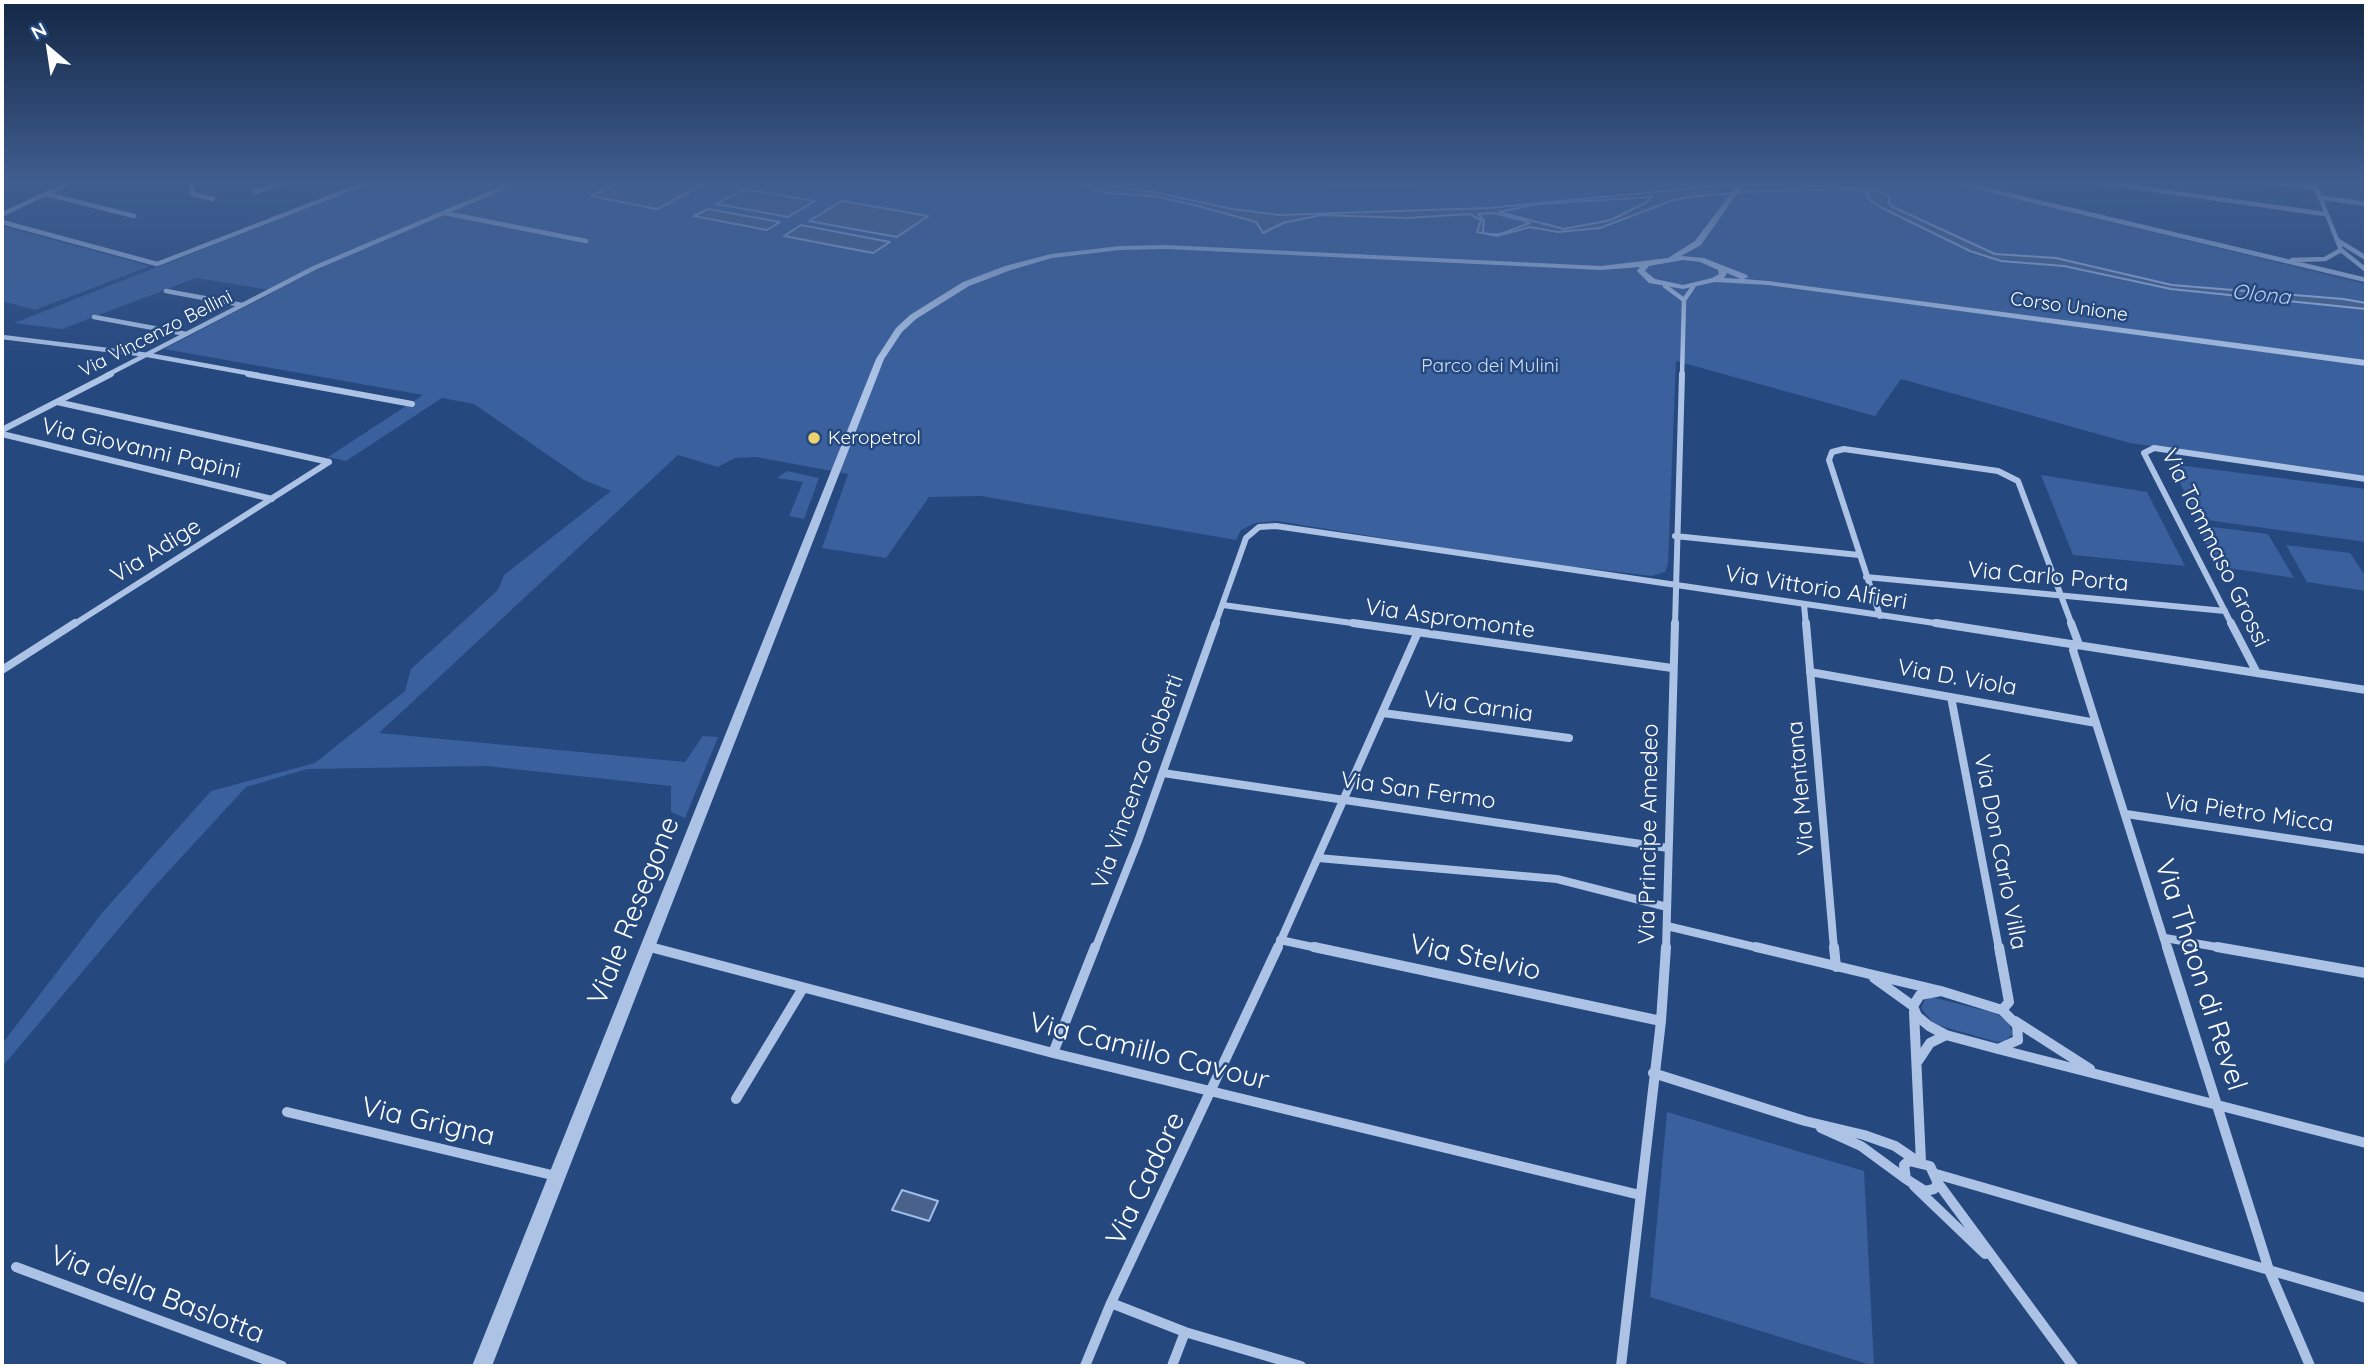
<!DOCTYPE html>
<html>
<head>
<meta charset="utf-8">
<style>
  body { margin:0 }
  #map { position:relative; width:2368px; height:1368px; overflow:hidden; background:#25487f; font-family:Quicksand,sans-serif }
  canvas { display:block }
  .frame { position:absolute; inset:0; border:4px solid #fff; pointer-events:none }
  .north { position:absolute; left:14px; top:14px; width:70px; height:70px; -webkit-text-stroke:5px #25487f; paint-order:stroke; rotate:331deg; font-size:19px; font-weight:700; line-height:28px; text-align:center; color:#fff }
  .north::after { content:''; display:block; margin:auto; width:24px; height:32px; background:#fff; clip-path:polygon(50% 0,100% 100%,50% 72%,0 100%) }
</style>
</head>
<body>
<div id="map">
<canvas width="2368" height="1368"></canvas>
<div class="frame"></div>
<div class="north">N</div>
</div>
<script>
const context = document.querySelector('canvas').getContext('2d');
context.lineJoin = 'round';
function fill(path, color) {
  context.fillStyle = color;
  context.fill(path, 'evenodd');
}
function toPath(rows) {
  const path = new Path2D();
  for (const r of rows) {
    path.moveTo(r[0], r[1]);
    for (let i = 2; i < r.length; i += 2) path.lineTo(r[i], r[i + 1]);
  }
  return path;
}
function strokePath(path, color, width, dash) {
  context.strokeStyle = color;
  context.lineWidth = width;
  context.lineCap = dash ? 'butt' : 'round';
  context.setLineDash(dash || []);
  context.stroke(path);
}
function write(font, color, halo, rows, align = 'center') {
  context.font = font + ' Quicksand,sans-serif';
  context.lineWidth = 5;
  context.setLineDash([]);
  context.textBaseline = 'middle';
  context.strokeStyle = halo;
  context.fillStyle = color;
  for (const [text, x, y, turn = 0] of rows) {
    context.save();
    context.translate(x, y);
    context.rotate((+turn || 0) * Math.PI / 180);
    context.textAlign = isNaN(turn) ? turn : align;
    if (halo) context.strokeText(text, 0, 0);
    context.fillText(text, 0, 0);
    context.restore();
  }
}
fill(toPath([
  [375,182,1945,182,2366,284,2366,477,2130,443,1901,379,1875,416,1676,361,1668,564,1665,572,1652,576,1525,561,1277,521,1255,523,1241,530,1236,540,981,496,929,497,886,558,822,548,848,474,756,457,735,458,718,467,678,455,379,733,685,762,703,736,718,737,685,818,671,812,671,786,486,766,307,769,246,787,153,888,2,1067,2,1044,102,913,211,791,315,763,405,691,411,669,498,590,504,575,611,491,584,480,474,404,442,398,346,461,328,457,423,395,164,349,276,291,196,278,62,329,14,323],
  [2,226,150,266,35,310,2,301],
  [2170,464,2366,489,2366,542,2199,519],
  [787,471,819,478,804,519,789,516,803,482,777,478],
  [2041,475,2147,492,2185,566,2073,555],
  [2197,525,2268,534,2294,578,2216,566],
  [2286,545,2350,553,2366,577,2366,591,2307,582],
  [1931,997,1995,1013,2008,1022,2013,1034,2004,1041,1997,1042,1934,1024,1921,1008,1925,1000],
  [1667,1112,1864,1171,1874,1366,1650,1297]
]), '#3a609d');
const water = toPath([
  [620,182,708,182,657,209,591,196,620,182],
  [1073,182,1149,191,1232,209,1280,215,1488,208,1728,185,1864,187,1886,194,1890,199,1888,202,1893,207,1995,254,2056,258,2172,285,2343,299,2366,303,2366,309,2171,289,2064,266,2001,261,1970,251,1878,206,1867,197,1868,192,1851,189,1743,192,1689,197,1671,201,1600,228,1558,232,1530,227,1497,236,1477,232,1481,220,1469,214,1407,218,1321,215,1283,223,1263,233,1256,222,1195,205,1153,196,1106,193,1073,182],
  [1652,197,1647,202,1611,220,1564,229,1499,212,1538,204,1652,197],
  [1493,213,1522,220,1530,223,1500,234,1488,234,1483,232,1484,220,1478,214,1493,213],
  [1289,182,1494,182,1359,186,1289,182],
  [744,189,815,201,788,217,717,204,744,189],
  [842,201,928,216,897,237,809,221,842,201],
  [708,209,780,222,767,230,694,216,708,209],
  [801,225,890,242,873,253,784,236,801,225],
  [902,1190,938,1201,929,1221,892,1210,902,1190]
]);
fill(water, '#49628b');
strokePath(water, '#a0bde7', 2);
strokePath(toPath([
  [192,182,192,194,213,199],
  [1954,182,2366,280],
  [2097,182,2325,214],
  [2269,182,2316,188],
  [2314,182,2341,250,2366,270],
  [255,192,286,182],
  [46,194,134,216],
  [2319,197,2366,204],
  [445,213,586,241],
  [2,222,157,264,369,182],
  [2337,240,2366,258],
  [2292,260,2325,259,2341,250],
  [1665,286,1684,300],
  [166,291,242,305],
  [94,317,186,334],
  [2,337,148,355,258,375],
  [107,375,314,268,516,182],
  [1682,375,1684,300,1693,287]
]), '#acc3e6', 4.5);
strokePath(toPath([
  [248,374,412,404],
  [57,402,329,462],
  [2,430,111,374],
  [2,434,272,499],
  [1675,536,1859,555],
  [1866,577,2225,611],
  [1223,605,1366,625],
  [1804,605,1806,625],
  [1880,616,1829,460,1832,452,1844,449,1998,471,2018,481,2072,625],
  [73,625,329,462],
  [1215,625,1246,538,1259,527,1276,526,1948,625],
  [1675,625,1682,374],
  [2232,625,2144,453,2154,448,2366,479]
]), '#acc3e6', 6);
strokePath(toPath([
  [1353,623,1672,668],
  [1806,623,1834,949],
  [1936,623,2366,690],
  [2071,623,2078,642,2073,650,2167,949],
  [2231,623,2257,673],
  [2,670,75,623],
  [1810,672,2096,723],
  [1951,697,1999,949],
  [1383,713,1569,738],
  [1163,773,1668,848],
  [2126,814,2366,850],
  [1318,858,1557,879,1667,907],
  [1667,926,1763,949],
  [2165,938,2228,949],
  [1280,940,1322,949],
  [649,947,656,949],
  [1095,949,1138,841,1216,623],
  [1277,949,1418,632],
  [1666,949,1675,623]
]), '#acc3e6', 8);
strokePath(toPath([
  [650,947,1053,1053,1640,1195],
  [1314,947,1661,1021],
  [1756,947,1941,991],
  [1834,947,1836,967],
  [1999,947,2009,1002,2002,1010],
  [2167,947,2269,1270,2310,1366],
  [2217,947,2366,973],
  [1874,978,1913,1006],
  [1941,991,2002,1010,2017,1025,2018,1040,1998,1049,1946,1035,1929,1026,1917,1016,1913,1006,1920,995,1941,991],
  [1914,1012,1921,1162],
  [2015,1021,2090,1069],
  [1998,1049,2366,1143],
  [1053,1053,1095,947],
  [1918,1061,1930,1043,1946,1035],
  [1653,1073,1805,1121,1864,1135,1895,1146,1917,1161],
  [736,1099,803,988],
  [287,1112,556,1176],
  [1821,1128,1861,1146,1906,1179],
  [1909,1161,1930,1166,1938,1183,1934,1189,1925,1191,1906,1179,1904,1165,1909,1161],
  [1936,1174,2366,1298],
  [1938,1183,2073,1366],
  [1914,1186,1985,1254],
  [16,1267,282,1366],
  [1111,1303,1185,1332,1301,1366],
  [1085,1366,1111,1303,1278,947],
  [1172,1366,1185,1332],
  [1621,1366,1661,1021,1666,947]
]), '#acc3e6', 10);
fill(toPath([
  [67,182,75,182,2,217,2,212,67,182],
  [1739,182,1745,182,1701,245,1681,256,1704,258,1747,275,1748,277,1744,279,1768,281,2366,360,2366,366,1768,285,1715,282,1683,289,1649,283,1637,271,1640,267,1601,270,1166,249,1120,250,1052,258,1011,270,969,286,916,319,902,332,884,359,492,1366,472,1366,876,359,896,328,910,315,963,282,1005,266,1051,254,1120,246,1166,245,1601,266,1668,258,1695,241,1739,182],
  [1683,260,1700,262,1718,270,1719,274,1712,278,1683,285,1655,279,1645,271,1649,266,1683,260],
  [1727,273,1741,279,1743,279,1724,278,1727,273]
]), '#acc3e6');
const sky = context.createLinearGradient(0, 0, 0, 373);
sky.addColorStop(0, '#142846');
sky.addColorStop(0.49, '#405e90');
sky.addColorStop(1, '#405e9000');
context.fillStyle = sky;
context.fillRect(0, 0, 2368, 373);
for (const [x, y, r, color] of [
  [814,438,7,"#efd270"]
]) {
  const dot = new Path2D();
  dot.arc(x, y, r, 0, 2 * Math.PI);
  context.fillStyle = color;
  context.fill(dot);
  strokePath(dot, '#25487f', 2.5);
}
write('19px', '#fff', '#25487f', [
  ["Corso Unione",2069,307,8],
  ["Via Vincenzo Bellini",156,334,-27]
]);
write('19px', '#cfdef5', '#25487f', [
  ["Parco dei Mulini",1490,366]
]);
write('19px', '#fff', '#25487f', [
  ["Keropetrol",828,438]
], 'left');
write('italic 21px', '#b7cdee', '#25487f', [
  ["Olona",2261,295,6]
]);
write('23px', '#fff', '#25487f', [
  ["Via Giovanni Papini",141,449,13],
  ["Via Tommaso Grossi",2215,548,64],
  ["Via Adige",156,551,-32],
  ["Via Carlo Porta",2048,577,5],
  ["Via Vittorio Alfieri",1816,588,9],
  ["Via Aspromonte",1450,619,8],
  ["Via D. Viola",1957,678,10],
  ["Via Carnia",1478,707,8],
  ["Via Vincenzo Gioberti",1138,782,-70],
  ["Via Mentana",1801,788,-95],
  ["Via San Fermo",1418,791,8],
  ["Via Pietro Micca",2249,813,8],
  ["Via Principe Amedeo",1649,834,-89],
  ["Via Don Carlo Villa",2000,852,79]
]);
write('28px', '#fff', '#25487f', [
  ["Viale Resegone",634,911,-68],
  ["Via Stelvio",1475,958,12],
  ["Via Thaon di Revel",2200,975,72],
  ["Via Camillo Cavour",1149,1052,14],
  ["Via Grigna",428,1122,13],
  ["Via Cadore",1146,1179,-64],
  ["Via della Baslotta",157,1295,21]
]);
</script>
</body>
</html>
